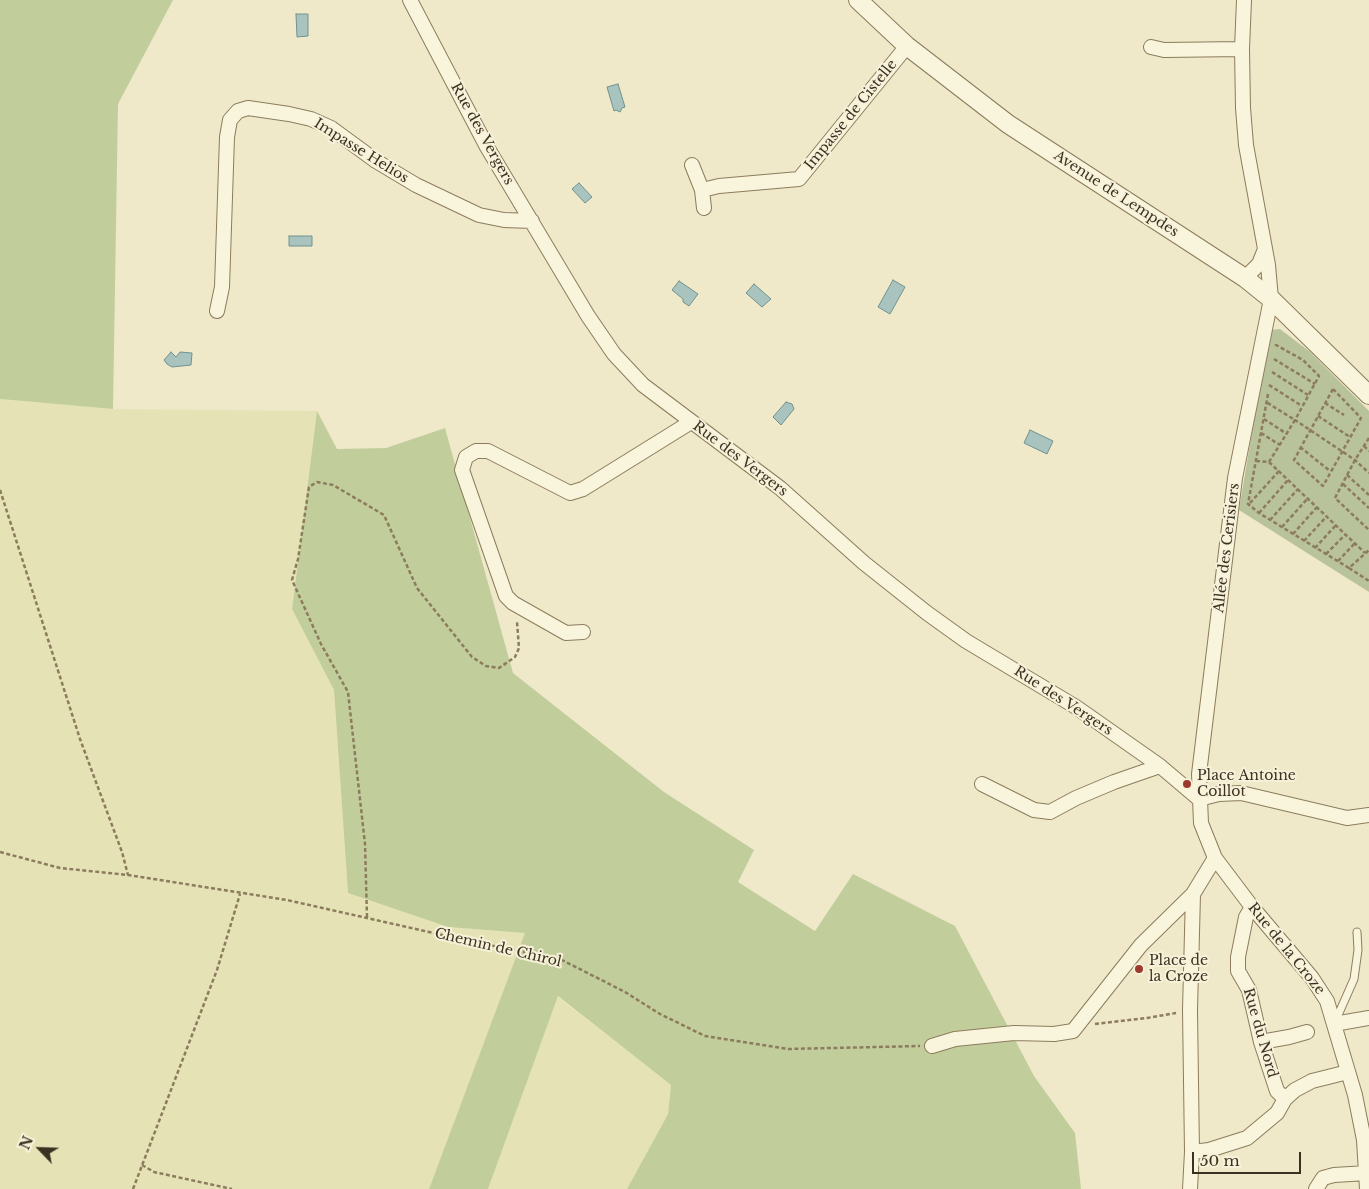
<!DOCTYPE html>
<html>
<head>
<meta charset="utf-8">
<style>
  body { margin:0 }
  #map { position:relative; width:1369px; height:1189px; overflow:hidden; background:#efe9c9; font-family:"Libre Baskerville",serif }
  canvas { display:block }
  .north { position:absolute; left:15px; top:1124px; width:50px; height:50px; -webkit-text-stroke:4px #f6f1d8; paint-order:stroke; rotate:294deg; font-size:14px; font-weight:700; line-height:20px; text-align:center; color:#3c3121 }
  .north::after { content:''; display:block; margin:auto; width:18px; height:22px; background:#3c3121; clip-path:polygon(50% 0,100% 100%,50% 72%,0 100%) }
  .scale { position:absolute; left:1192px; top:1152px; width:109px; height:22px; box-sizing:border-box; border:2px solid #3c3121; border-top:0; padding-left:6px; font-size:15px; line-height:18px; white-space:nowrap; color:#3c3121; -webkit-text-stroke:4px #f6f1d8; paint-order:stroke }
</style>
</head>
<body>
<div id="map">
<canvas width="1369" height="1189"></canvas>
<div class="north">N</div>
<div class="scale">50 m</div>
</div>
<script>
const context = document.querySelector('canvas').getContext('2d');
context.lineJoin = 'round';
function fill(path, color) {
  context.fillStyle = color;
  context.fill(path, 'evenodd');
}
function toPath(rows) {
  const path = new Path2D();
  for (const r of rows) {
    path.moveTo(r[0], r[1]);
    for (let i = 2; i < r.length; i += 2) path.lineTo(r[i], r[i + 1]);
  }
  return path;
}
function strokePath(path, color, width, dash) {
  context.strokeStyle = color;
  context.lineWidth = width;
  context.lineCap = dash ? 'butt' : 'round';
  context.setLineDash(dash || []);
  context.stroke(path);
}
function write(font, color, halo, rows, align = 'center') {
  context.font = font + ' "Libre Baskerville",serif';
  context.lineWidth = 4;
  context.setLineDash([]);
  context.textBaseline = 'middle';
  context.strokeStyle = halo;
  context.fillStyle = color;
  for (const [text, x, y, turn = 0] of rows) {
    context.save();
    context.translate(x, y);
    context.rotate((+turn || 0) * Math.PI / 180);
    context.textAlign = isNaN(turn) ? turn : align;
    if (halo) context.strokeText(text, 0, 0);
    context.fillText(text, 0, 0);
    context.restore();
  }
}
fill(toPath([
  [0,399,113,409,317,411,292,609,334,690,348,893,448,927,525,933,429,1189,0,1189],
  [557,996,671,1085,668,1114,627,1189,488,1189]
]), '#e5e3b6');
fill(toPath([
  [0,0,173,0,118,104,113,409,0,399],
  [317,411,337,449,386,448,445,428,513,673,664,792,754,850,738,882,815,931,853,874,955,926,1034,1076,1075,1133,1081,1189,627,1189,668,1114,671,1085,558,996,488,1189,429,1189,525,933,448,927,348,893,334,690,292,609]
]), '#c1ce9c');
fill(toPath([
  [1280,329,1309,351,1369,411,1369,592,1239,510,1269,330]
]), '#b9c39b');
const water = toPath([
  [296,14,308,14,308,36,297,37,296,14],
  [618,84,625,107,622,108,620,112,616,110,614,111,607,87,618,84],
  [579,183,592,197,585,203,572,189,579,183],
  [289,236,312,236,312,246,289,246,289,236],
  [893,280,905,287,890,314,878,307,893,280],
  [679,281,698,294,689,306,683,302,683,299,672,290,679,281],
  [754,284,771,299,762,307,746,293,754,284],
  [171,352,176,357,180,352,192,353,191,365,172,367,167,364,164,360,171,352],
  [786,402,792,404,794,409,781,425,773,417,786,402],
  [1030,430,1053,441,1047,454,1024,443,1030,430]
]);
fill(water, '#a9c3bf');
strokePath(water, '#70928e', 1);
const service = toPath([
  [1335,1022,1354,979,1358,950,1357,932]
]);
const minor = toPath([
  [410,0,487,147,588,316,614,354,643,385,780,488,864,563,927,613,966,641,1076,707,1160,766,1199,799],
  [1244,0,1242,49,1243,108,1246,145,1268,265,1271,299,1235,478,1199,774,1201,823,1215,858,1252,907,1312,978,1327,1001,1355,1095,1364,1140,1367,1189],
  [1151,47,1164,50,1242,49],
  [692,165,702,190],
  [704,208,702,190,719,186,799,179,907,46],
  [1245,278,1259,264,1265,249],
  [217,311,222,287,227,137,230,120,238,111,248,108,289,114,311,119,331,128,376,161,416,185,479,215,504,220,532,221],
  [583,632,566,633,513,603,506,596,462,470,466,457,476,451,488,451,570,493,583,489,691,422],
  [982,784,1034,810,1050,812,1076,798,1114,782,1160,766],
  [1199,799,1219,794,1241,793,1347,818,1369,815],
  [1252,907,1246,917,1238,957,1238,971,1249,990,1261,1042,1277,1091,1285,1099],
  [1334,1024,1369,1018],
  [1261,1042,1289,1037,1307,1032],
  [932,1046,955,1039,1014,1033,1054,1034,1073,1031,1141,945,1193,894],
  [1192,1152,1209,1150,1247,1138,1277,1113,1285,1099,1295,1090,1312,1081,1348,1072],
  [1190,1189,1192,1152,1190,1010,1193,894,1215,858],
  [1316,1189,1323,1178,1334,1175,1367,1173]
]);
const tertiary = toPath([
  [858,0,907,46,1008,124,1245,278,1271,299,1369,395]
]);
strokePath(service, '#8c7c5d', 9);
strokePath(minor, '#8c7c5d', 16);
strokePath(tertiary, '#8c7c5d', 20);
strokePath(toPath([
  [1276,346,1276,345,1303,360,1319,376,1295,420,1355,460,1369,473],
  [1274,359,1315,384],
  [1272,372,1308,395],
  [1269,385,1302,406],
  [1333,389,1361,418,1323,486,1294,460,1333,389],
  [1268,394,1248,504,1259,513,1349,568,1369,550],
  [1325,403,1344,415],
  [1318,416,1350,437],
  [1264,419,1287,434],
  [1261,433,1280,445],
  [1369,438,1355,460,1335,498,1369,530],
  [1364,446,1369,451],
  [1300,447,1330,471],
  [1256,461,1269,462,1295,420,1266,402],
  [1269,462,1365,553],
  [1347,475,1369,495],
  [1343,484,1369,508],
  [0,490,80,739,122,852,128,875],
  [1250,503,1279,471],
  [1259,513,1288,480],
  [1270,520,1298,489],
  [1282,527,1308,498],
  [1293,534,1317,507],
  [1304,541,1327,516],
  [1315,548,1336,525],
  [1326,554,1346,534],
  [1338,561,1355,543],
  [1349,568,1369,581],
  [0,852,60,868,128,875,287,900,469,941,560,959,625,992,660,1014,705,1036,788,1049,920,1046],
  [367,917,365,844,348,692,321,644,292,580,298,559,309,487,317,482,333,485,384,515,417,588,472,657,486,666,499,668,515,657,519,648,517,622],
  [1095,1024,1147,1018,1176,1013],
  [142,1165,154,1172,232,1189],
  [133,1189,217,970,240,894]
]), '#8c7c5d', 2.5, [4, 2.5]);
strokePath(service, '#f9f4dc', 7);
strokePath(minor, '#f9f4dc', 14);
strokePath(tertiary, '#f9f4dc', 18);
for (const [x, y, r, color] of [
  [1187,784,5,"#9b3a2d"],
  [1139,969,5,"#9b3a2d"]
]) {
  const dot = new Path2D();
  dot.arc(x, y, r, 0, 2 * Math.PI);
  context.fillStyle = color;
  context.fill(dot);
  strokePath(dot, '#f6f1d8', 2);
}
write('14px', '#3c3121', '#f6f1d8', [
  ["Impasse de Cistelle",851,115,-51],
  ["Rue des Vergers",482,134,61],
  ["Impasse Helios",361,151,32],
  ["Avenue de Lempdes",1116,194,33],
  ["Rue des Vergers",740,459,37],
  ["Allée des Cerisiers",1227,548,-83],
  ["Rue des Vergers",1063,701,33],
  ["Chemin de Chirol",498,948,13],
  ["Rue de la Croze",1286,949,51],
  ["Rue du Nord",1260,1033,74]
]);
write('14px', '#3c3121', '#f6f1d8', [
  ["Place Antoine",1197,776],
  ["Coillot",1197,792],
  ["Place de",1149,961],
  ["la Croze",1149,977]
], 'left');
</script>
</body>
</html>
